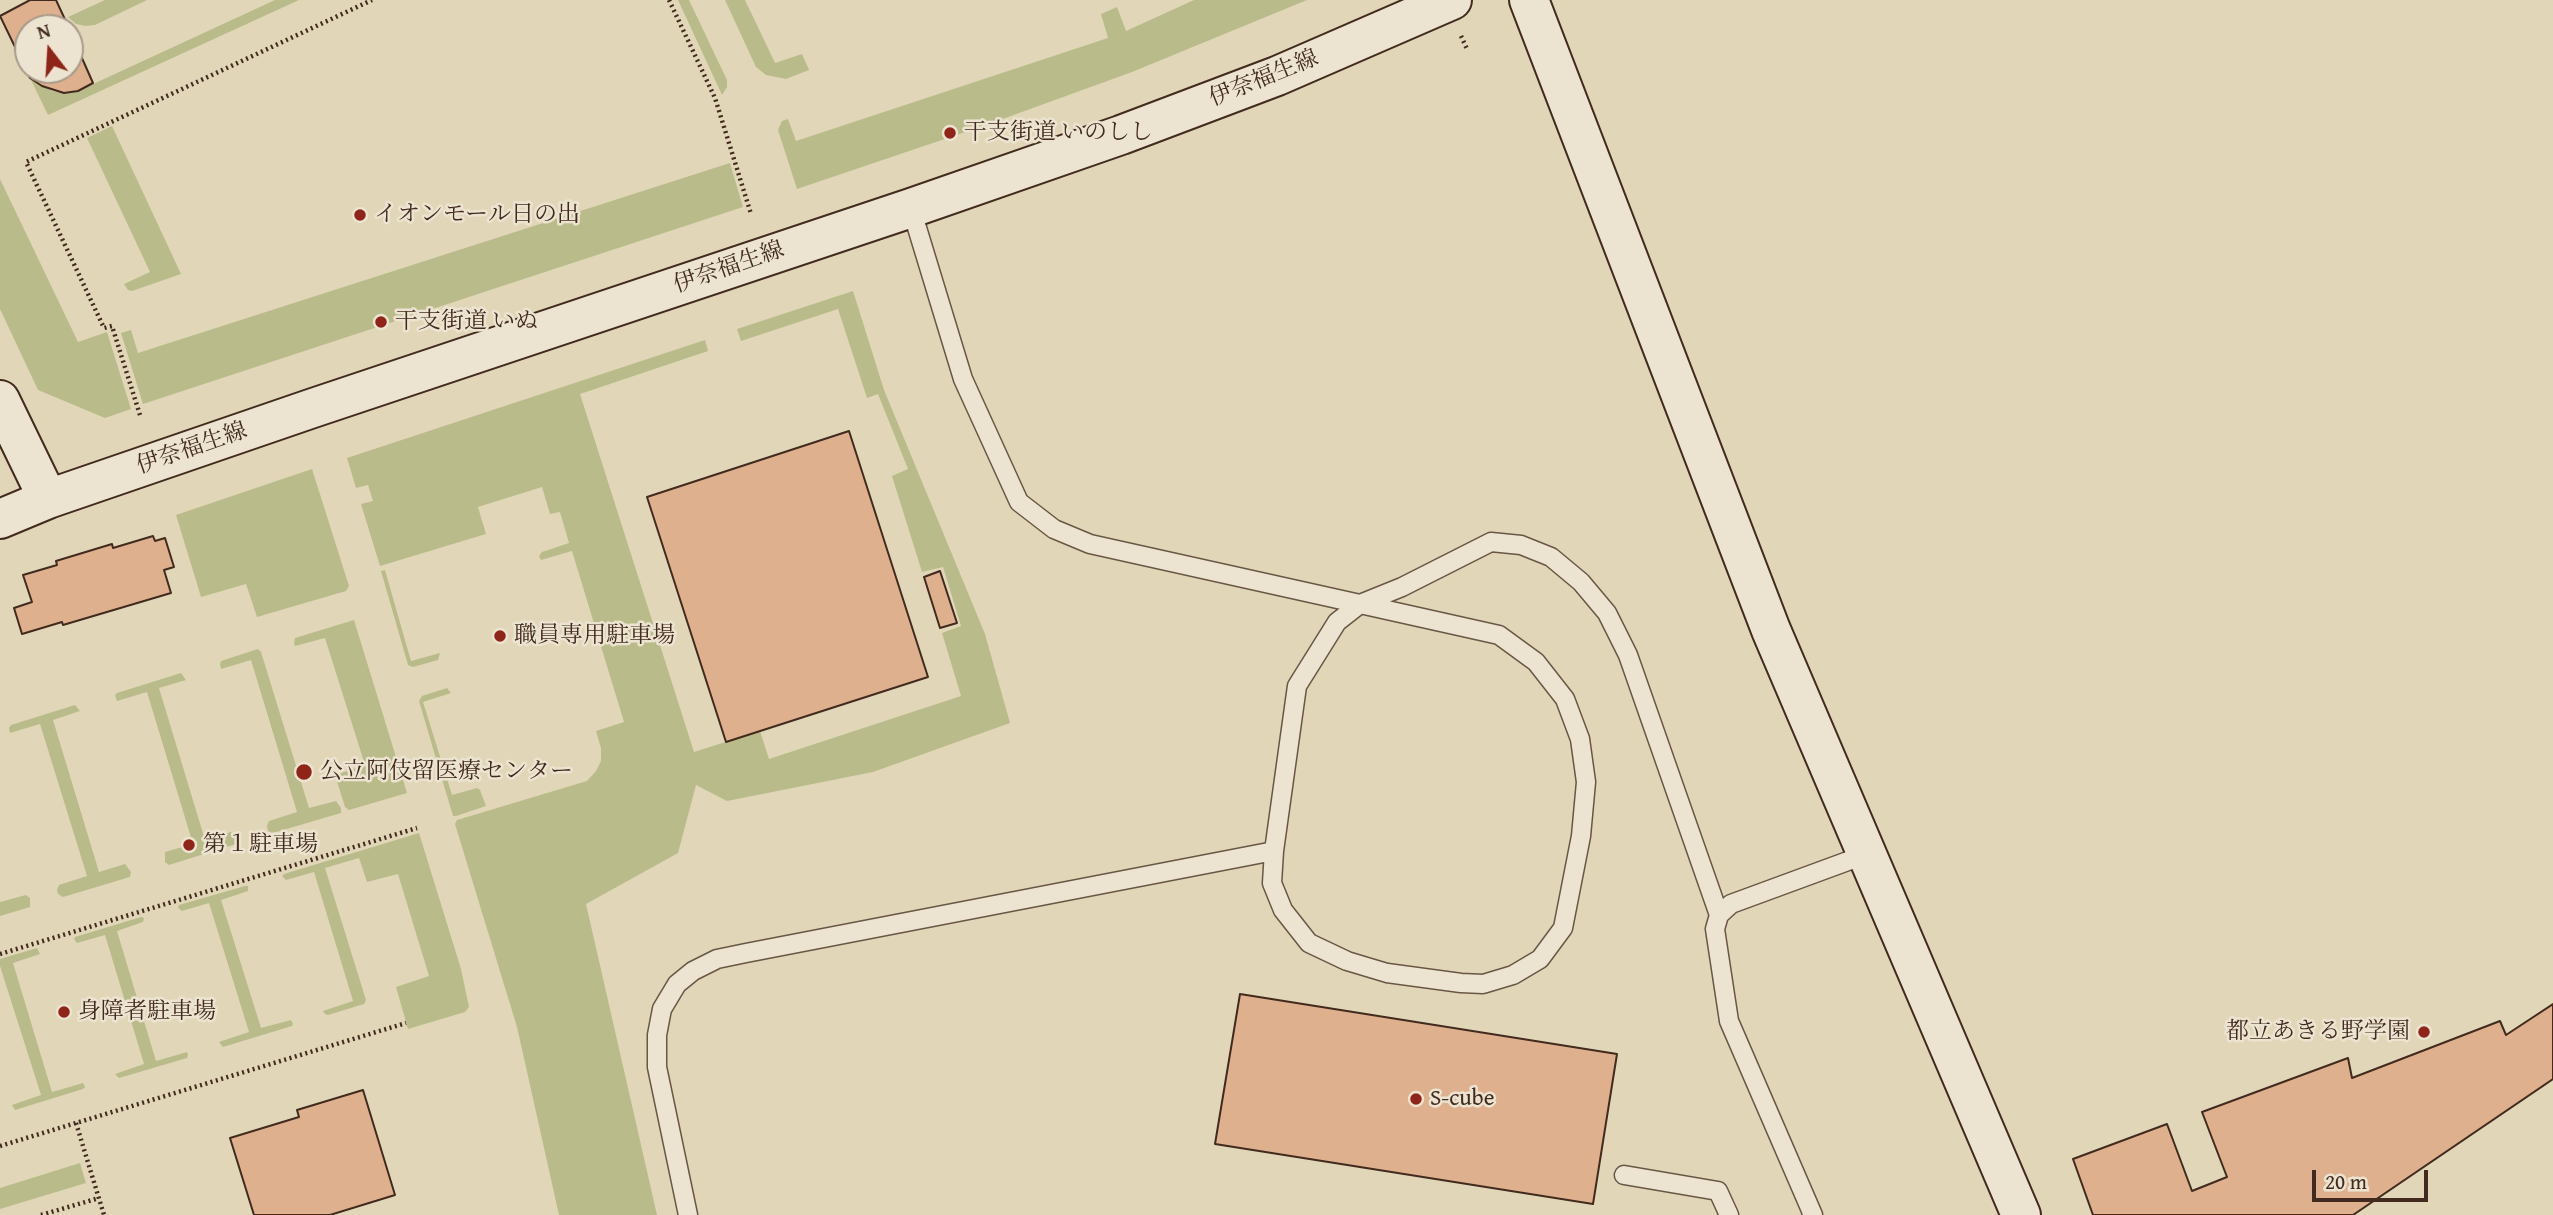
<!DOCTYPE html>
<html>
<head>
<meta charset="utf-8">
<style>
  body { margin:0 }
  #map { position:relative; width:2553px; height:1215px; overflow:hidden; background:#e1d6b8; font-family:"Gentium Book Plus",serif }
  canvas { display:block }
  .north { position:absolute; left:14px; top:14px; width:70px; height:70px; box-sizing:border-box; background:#ece4d1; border:2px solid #a89a89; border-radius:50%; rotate:343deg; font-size:19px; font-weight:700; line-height:28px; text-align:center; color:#422b1e }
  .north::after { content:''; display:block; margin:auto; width:24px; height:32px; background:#8f2418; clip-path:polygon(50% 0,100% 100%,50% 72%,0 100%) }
  .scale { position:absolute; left:2312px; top:1170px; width:116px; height:32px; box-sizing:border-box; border:4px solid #422b1e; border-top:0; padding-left:9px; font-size:21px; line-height:24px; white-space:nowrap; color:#422b1e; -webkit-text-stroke:5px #ece4d1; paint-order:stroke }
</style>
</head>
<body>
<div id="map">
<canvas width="2553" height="1215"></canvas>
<div class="north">N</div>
<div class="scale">20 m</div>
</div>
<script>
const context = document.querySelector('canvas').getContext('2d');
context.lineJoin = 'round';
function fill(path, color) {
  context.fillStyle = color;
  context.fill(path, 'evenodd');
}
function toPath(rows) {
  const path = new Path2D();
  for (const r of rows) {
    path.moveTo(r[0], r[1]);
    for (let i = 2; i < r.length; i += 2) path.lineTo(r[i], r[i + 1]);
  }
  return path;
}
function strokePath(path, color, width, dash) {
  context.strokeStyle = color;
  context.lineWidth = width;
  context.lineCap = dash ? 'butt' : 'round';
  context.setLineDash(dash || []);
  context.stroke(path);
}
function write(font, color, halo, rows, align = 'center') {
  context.font = font + ' "Gentium Book Plus","Noto Serif JP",serif';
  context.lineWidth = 5;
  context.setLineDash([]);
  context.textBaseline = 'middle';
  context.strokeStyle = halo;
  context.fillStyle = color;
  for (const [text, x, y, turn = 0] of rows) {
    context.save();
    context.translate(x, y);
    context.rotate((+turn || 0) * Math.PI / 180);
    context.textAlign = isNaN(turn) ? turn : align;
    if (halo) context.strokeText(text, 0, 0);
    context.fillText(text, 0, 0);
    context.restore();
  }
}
fill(toPath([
  [105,0,147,0,95,25,85,26,76,24,68,17],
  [275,0,299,0,48,115,30,78,52,91,64,93,78,91],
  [678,0,689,0,727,80,727,87,722,95],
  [725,0,745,0,775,63,802,54,809,70,786,79,766,75,756,67],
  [1194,0,1307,0,1132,72,986,125,797,189,778,130,782,121,788,119,796,141,1108,38,1101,14,1117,7,1126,31],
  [112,126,181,274,132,291,128,290,124,284,150,272,87,138],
  [730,163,743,207,143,404,121,333,131,330,138,353],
  [0,179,78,342,107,332,131,409,105,418,38,390,0,309],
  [853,291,884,390,985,634,1010,723,873,772,727,801,696,785,678,853,586,904,657,1215,559,1215,517,1027,455,824,457,820,587,781,596,771,601,761,601,748,596,731,624,722,572,551,541,560,539,556,542,552,569,543,560,512,550,514,542,487,478,507,486,534,380,566,361,504,373,501,368,485,356,488,347,458,705,340,708,351,580,394,694,752,760,731,769,759,961,696,942,633,961,626,943,567,922,572,892,476,908,469,878,394,867,398,838,309,741,341,737,329],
  [312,469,349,586,346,591,257,617,246,584,201,597,176,515],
  [385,570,411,661,440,653,438,660,413,667,408,665,381,571],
  [354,620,407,793,349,810,345,807,335,775,365,765,325,638,295,646,294,643,295,638],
  [258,649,261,652,309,808,336,801,341,808,341,813,273,833,268,831,267,826,269,821,297,812,251,660,221,669,220,664,221,661],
  [181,673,186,680,159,688,205,840,231,832,237,840,236,844,169,865,165,862,165,852,193,844,147,692,117,701,115,695,117,693],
  [447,688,451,693,423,702,452,795,477,788,480,790,486,806,456,816,453,816,419,701,422,696],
  [75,705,80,711,53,720,99,872,125,864,131,872,130,877,63,897,58,894,57,890,59,885,87,876,40,724,10,733,9,728,11,725],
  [419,833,461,969,469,1007,465,1012,408,1029,396,987,429,976,398,874,367,882,359,858,325,868,366,1000,364,1004,328,1015,325,1014,323,1011,353,1001,314,872,286,880,282,876,284,874],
  [245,886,248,886,248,891,221,900,261,1028,291,1020,293,1024,292,1026,223,1047,219,1042,249,1032,209,903,182,911,178,908,179,905],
  [26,895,30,898,30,907,0,916,0,902],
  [141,917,144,918,143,922,117,931,156,1061,187,1052,188,1055,187,1058,119,1078,115,1074,144,1064,105,935,77,943,74,939,75,937],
  [37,948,40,954,13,963,52,1092,83,1083,85,1087,83,1089,15,1110,12,1105,41,1095,0,966,0,959],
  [80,1163,86,1183,0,1209,0,1188]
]), '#b9bc8a');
const building = toPath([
  [30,0,56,0,69,28,28,28,28,70,70,70,70,31,93,83,78,91,64,93,42,86,30,78,0,16,30,0],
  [849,431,928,677,726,742,647,497,849,431],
  [153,536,155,541,165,538,174,567,164,570,171,593,63,625,62,622,22,634,14,608,32,602,23,575,57,565,56,561,112,544,113,548,153,536],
  [940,571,957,623,940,628,924,577,940,571],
  [1240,994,1617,1054,1593,1204,1215,1144,1240,994],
  [2553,1004,2553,1079,2353,1215,2093,1215,2073,1159,2167,1124,2192,1191,2227,1177,2202,1112,2348,1058,2352,1078,2500,1021,2506,1035,2553,1004],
  [363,1090,395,1195,330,1215,254,1215,230,1138,299,1117,297,1110,363,1090]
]);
fill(building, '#deb08e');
strokePath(building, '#422b1e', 2);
const lane = toPath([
  [911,208,963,379,1019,502,1054,529,1090,544,1360,604,1499,635,1536,662,1565,699,1580,739,1586,782,1581,836,1563,928,1540,959,1513,975,1483,984,1461,983,1387,973,1347,961,1309,943,1283,910,1272,883,1274,851,1297,686,1337,622,1360,604,1402,587,1491,542,1521,545,1551,557,1581,582,1607,613,1628,655,1719,915],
  [1624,1175,1718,1191,1729,1215],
  [688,1215,657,1067,657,1035,662,1009,677,984,693,971,717,959,746,953,1274,851],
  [1813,1215,1729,1021,1715,929,1719,915,1731,904,1867,854]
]);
const secondary = toPath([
  [1529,0,1771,630,2021,1215],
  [0,400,48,499],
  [0,519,48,499,313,408,911,208,1121,135,1277,76,1452,0]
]);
strokePath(lane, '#6a5644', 21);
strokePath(secondary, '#422b1e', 42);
strokePath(toPath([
  [669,0,715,98,751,214],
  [1461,36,1467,49],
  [140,415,112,326,104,328,26,162,372,0],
  [0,954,417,828],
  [76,1123,104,1215],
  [0,1146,406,1023],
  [41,1215,99,1198]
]), '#422b1e', 4.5, [2, 3.5]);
strokePath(lane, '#ece4d1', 18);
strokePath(secondary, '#ece4d1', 38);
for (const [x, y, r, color] of [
  [950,133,7,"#8f2418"],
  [360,215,7,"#8f2418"],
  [381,322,7,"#8f2418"],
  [500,636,7,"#8f2418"],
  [304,772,9,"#8f2418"],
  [189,845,7,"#8f2418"],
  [64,1012,7,"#8f2418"],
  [2424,1032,7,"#8f2418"],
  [1416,1099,7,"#8f2418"]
]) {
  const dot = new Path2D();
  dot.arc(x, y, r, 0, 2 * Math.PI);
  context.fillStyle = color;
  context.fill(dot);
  strokePath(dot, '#ece4d1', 2.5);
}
write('23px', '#422b1e', '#ece4d1', [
  ["伊奈福生線",1264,79,-22],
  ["伊奈福生線",729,268,-19],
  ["伊奈福生線",192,449,-19]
]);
write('23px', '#422b1e', '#ece4d1', [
  ["干支街道 いのしし",964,133],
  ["イオンモール日の出",374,215],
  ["干支街道 いぬ",395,322],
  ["職員専用駐車場",514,636],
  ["公立阿伎留医療センター",320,772],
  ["第１駐車場",203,845],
  ["身障者駐車場",78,1012],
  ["都立あきる野学園",2410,1032,"right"],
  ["S-cube",1430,1099]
], 'left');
</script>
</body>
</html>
